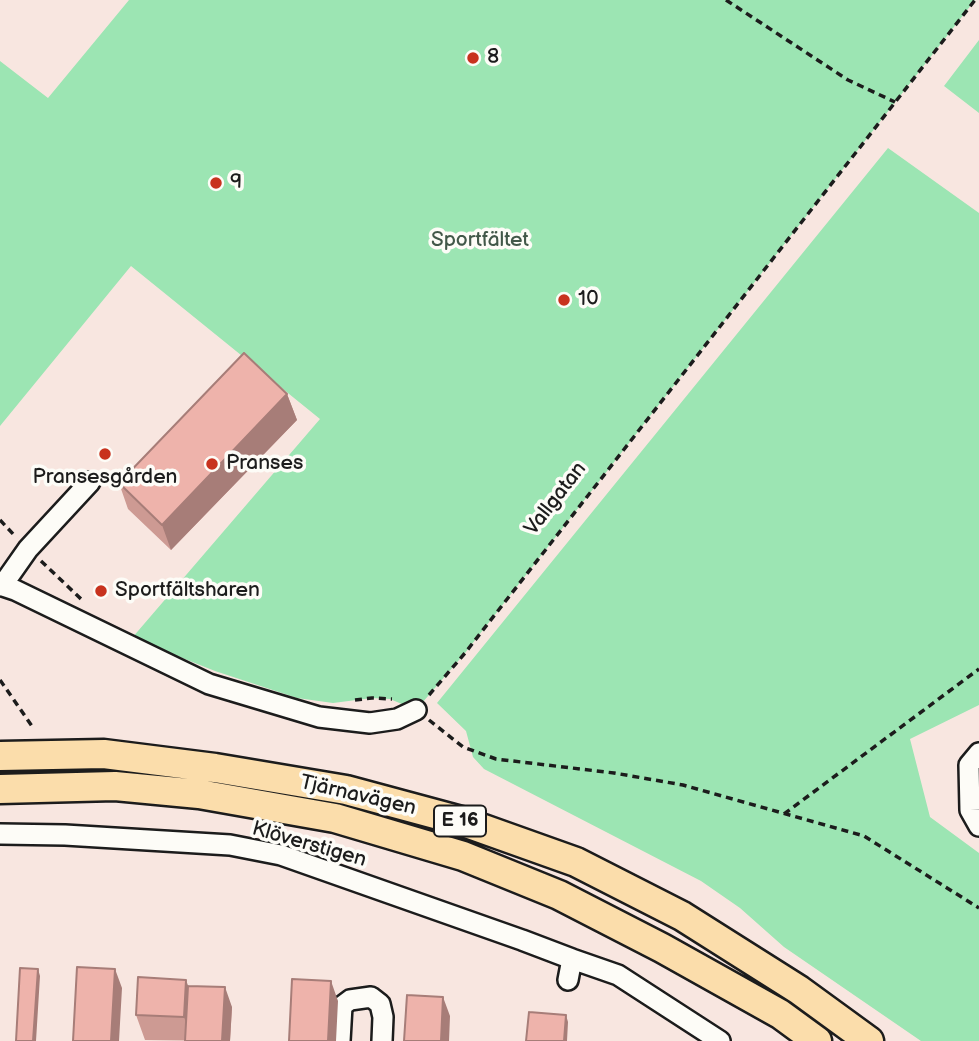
<!DOCTYPE html>
<html>
<head>
<meta charset="utf-8">
<style>
  body { margin:0 }
  canvas { display:block; background:#f8e6e0 }
</style>
</head>
<body>
<canvas width="979" height="1041"></canvas>
<script>
const context = document.querySelector('canvas').getContext('2d');
context.lineJoin = 'round';
function fill(path, color) {
  context.fillStyle = color;
  context.fill(path, 'evenodd');
}
function toPath(rows) {
  const path = new Path2D();
  for (const r of rows) {
    path.moveTo(r[0], r[1]);
    for (let i = 2; i < r.length; i += 2) path.lineTo(r[i], r[i + 1]);
  }
  return path;
}
function strokePath(path, color, width, dash) {
  context.strokeStyle = color;
  context.lineWidth = width;
  context.lineCap = dash ? 'butt' : 'round';
  context.setLineDash(dash || []);
  context.stroke(path);
}
function write(font, color, halo, rows, align = 'center') {
  context.font = font + ' "Balsamiq Sans",sans-serif';
  context.lineWidth = 7;
  context.setLineDash([]);
  context.textBaseline = 'middle';
  context.strokeStyle = halo;
  context.fillStyle = color;
  for (const [text, x, y, turn = 0] of rows) {
    context.save();
    context.translate(x, y);
    context.rotate((+turn || 0) * Math.PI / 180);
    context.textAlign = isNaN(turn) ? turn : align;
    if (halo) context.strokeText(text, 0, 0);
    context.fillText(text, 0, 0);
    context.restore();
  }
}
fill(toPath([
  [129,0,975,0,465,653,416,710,390,699,372,698,333,703,297,698,215,671,132,638,320,419,131,266,0,426,0,61,48,98],
  [979,40,979,113,944,86],
  [888,148,979,213,979,705,910,739,930,817,979,853,979,1041,921,1041,784,947,740,908,701,881,484,769,473,757,466,731,437,703]
]), '#9ce5b3');
const minor = toPath([
  [0,585,15,590,209,684,319,717,370,723,397,719,416,710],
  [2,586,28,549,90,482],
  [979,753,969,765,970,810,979,826],
  [0,834,65,835,230,845,281,855,522,940,572,959,568,980],
  [572,959,618,975,720,1041],
  [340,1041,342,1006,350,1000,371,997,380,1004,383,1017,382,1041]
]);
const highway = toPath([
  [0,756,104,754,215,768,346,790,461,821,576,862,682,916,799,990,869,1041],
  [0,789,115,786,199,794,335,818,463,856,559,895,662,948,780,1014,817,1041]
]);
strokePath(minor, '#1c1c1c', 24);
strokePath(highway, '#1c1c1c', 33);
strokePath(toPath([
  [726,0,848,80,895,102],
  [0,520,15,536],
  [41,561,81,599],
  [0,680,34,729],
  [429,695,465,653,975,0],
  [355,700,372,698,392,699],
  [429,720,463,747,496,759,614,773,683,785,864,836,979,908],
  [784,814,979,669]
]), '#1c1c1c', 3.5, [7, 5]);
strokePath(minor, '#fdfcf7', 19);
strokePath(highway, '#fbddab', 28);
fill(toPath([
  [287,394,297,420,171,550,128,509,119,483],
  [188,986,232,1007,230,1041,145,1040,136,1015]
]), '#cd9a93');
fill(toPath([
  [287,394,297,420,171,550,162,525],
  [38,969,40,976,36,1041,33,1041],
  [115,969,122,988,119,1041,111,1041],
  [186,980,195,1005,193,1041,184,1017],
  [331,981,338,1001,336,1041,328,1041],
  [225,987,232,1007,230,1041,222,1041],
  [443,997,450,1016,449,1041,441,1041],
  [566,1015,568,1022,567,1041,564,1041]
]), '#a77d78');
const building = toPath([
  [244,353,287,394,162,525,119,483,244,353],
  [77,967,115,969,111,1041,73,1041,77,967],
  [20,968,38,969,33,1041,16,1041,20,968],
  [138,977,186,980,184,1017,136,1015,138,977],
  [292,979,331,981,328,1041,289,1041,292,979],
  [188,986,225,987,222,1041,185,1041,188,986],
  [407,995,443,997,441,1041,404,1041,407,995],
  [529,1012,566,1015,564,1041,526,1041,529,1012]
]);
fill(building, '#eeb3ab');
strokePath(building, '#a77d78', 2);
for (const [x, y, r, color] of [
  [473,58,7,"#c8321e"],
  [216,183,7,"#c8321e"],
  [564,300,7,"#c8321e"],
  [105,454,7,"#c8321e"],
  [212,464,7,"#c8321e"],
  [101,591,7,"#c8321e"]
]) {
  const dot = new Path2D();
  dot.arc(x, y, r, 0, 2 * Math.PI);
  context.fillStyle = color;
  context.fill(dot);
  strokePath(dot, '#fdfcf7', 2.5);
}
for (const [x, y, w] of [
  [460,821,52]
]) {
  const box = new Path2D();
  box.roundRect(x - w / 2, y - 15.5, w, 31, 5);
  context.fillStyle = '#fdfcf7';
  context.fill(box);
  strokePath(box, '#1c1c1c', 2);
}
write('bold 19px', '#1c1c1c', null, [
  ["E 16",460,821]
]);
write('21px', '#1c1c1c', '#fdfcf7', [
  ["8",487,58],
  ["9",230,183],
  ["10",578,300],
  ["Pranses",226,464],
  ["Pransesgården",105,478,"center"],
  ["Sportfältsharen",115,591]
], 'left');
write('21px', '#425849', '#fdfcf7', [
  ["Sportfältet",480,241]
]);
write('21px', '#1c1c1c', '#fdfcf7', [
  ["Vallgatan",556,499,-52],
  ["Tjärnavägen",358,796,13],
  ["Klöverstigen",309,845,16]
]);
</script>
</body>
</html>
